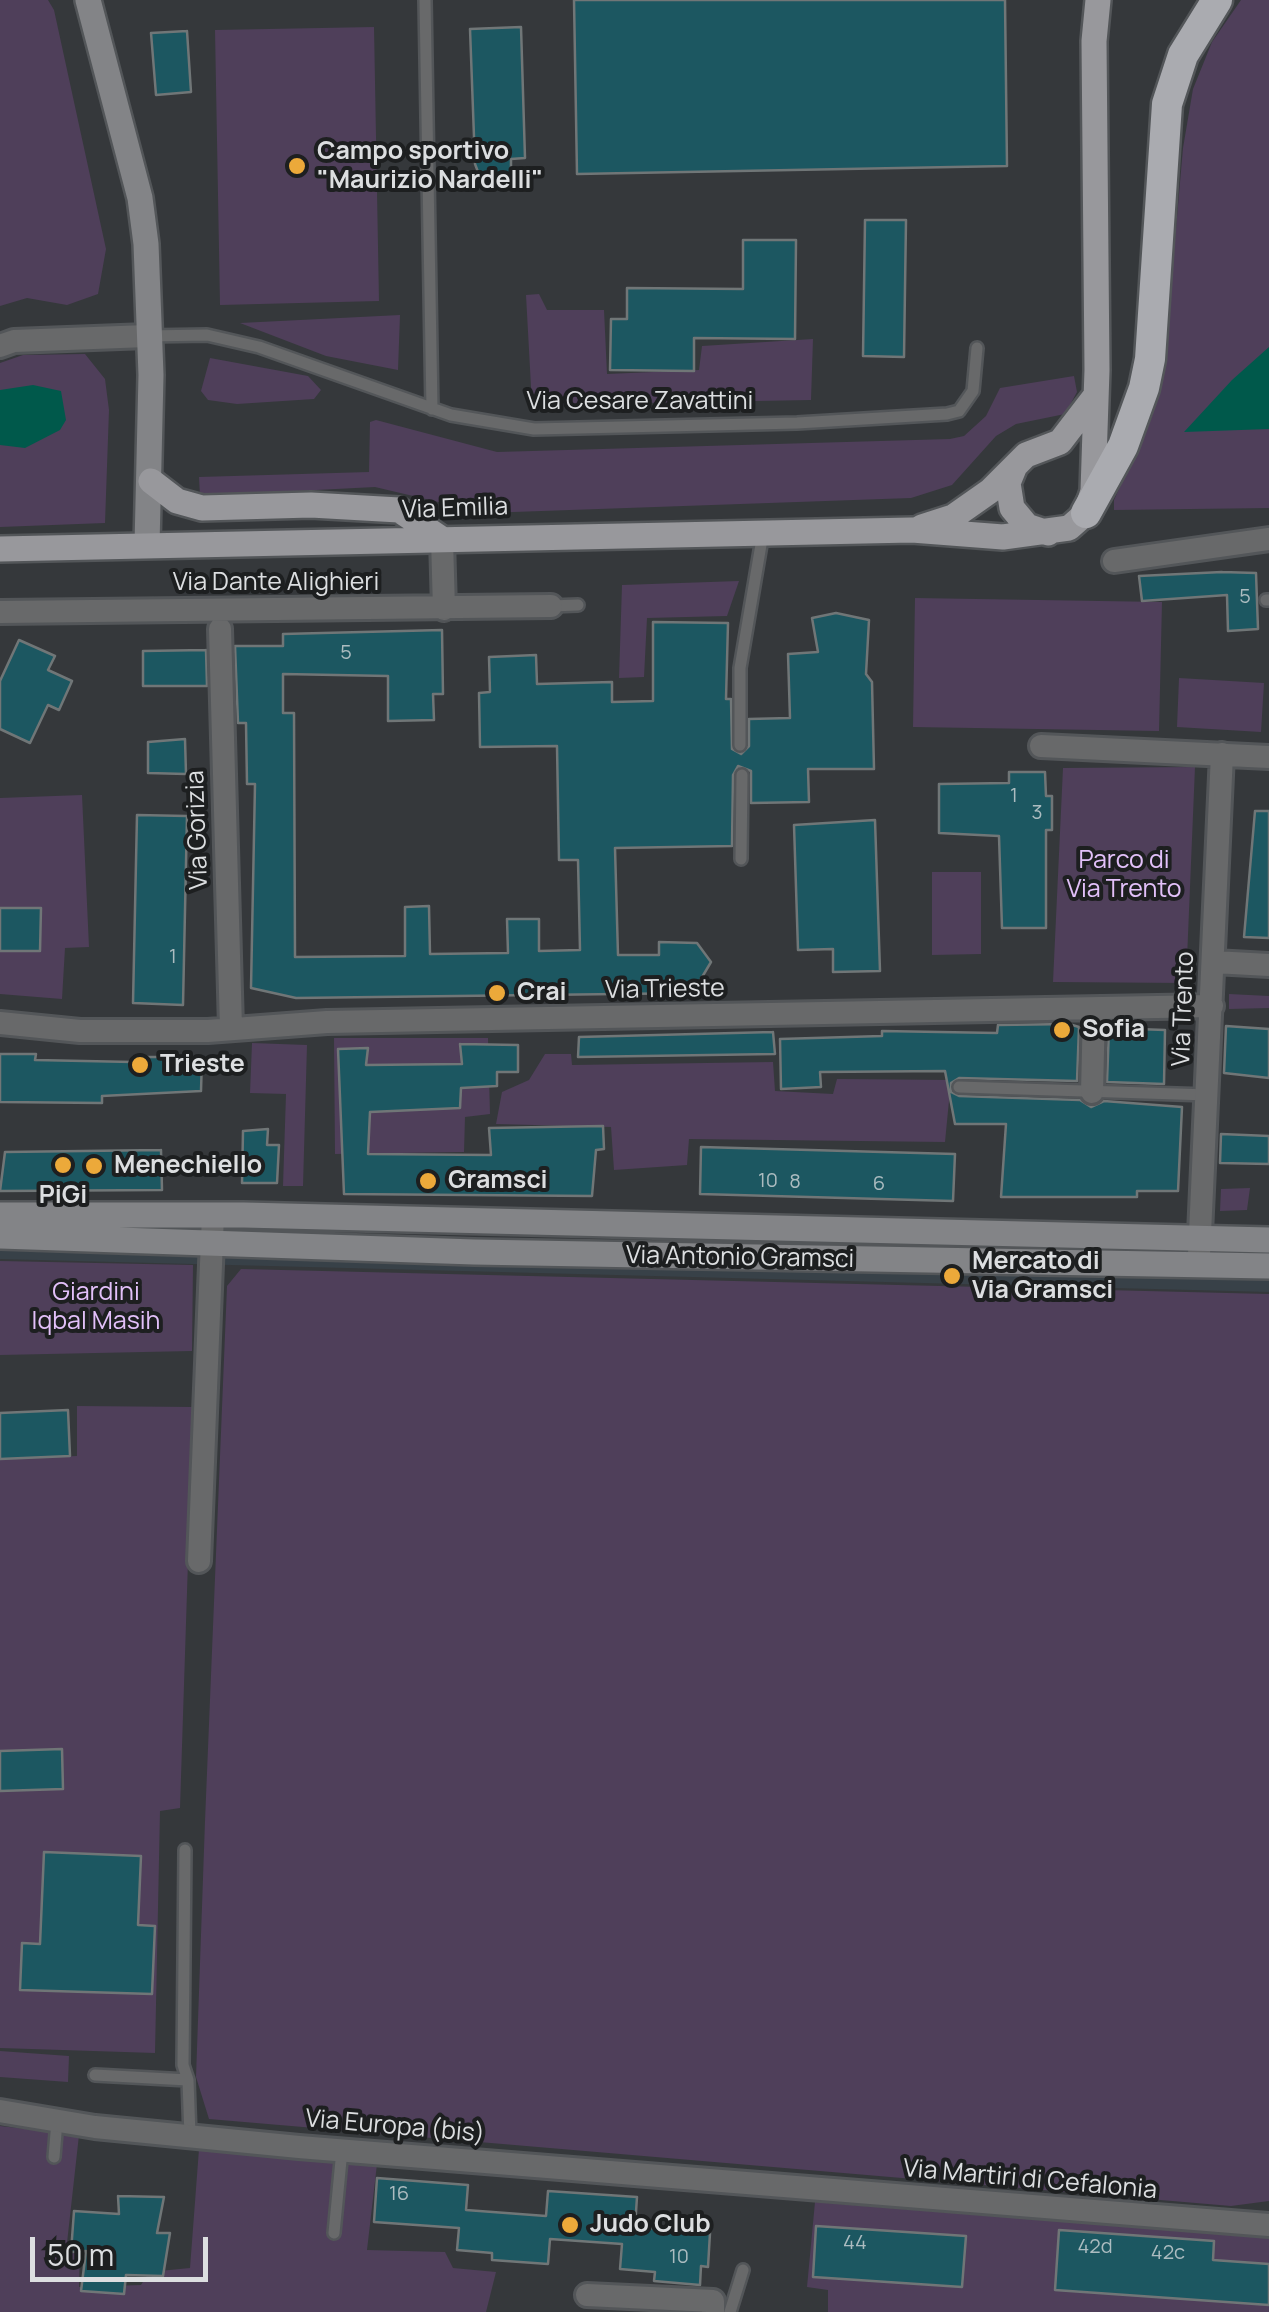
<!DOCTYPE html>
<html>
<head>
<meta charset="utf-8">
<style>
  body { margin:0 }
  #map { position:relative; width:1269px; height:2312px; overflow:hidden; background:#35383b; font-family:Manrope,sans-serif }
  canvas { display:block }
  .scale { position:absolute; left:30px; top:2237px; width:178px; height:45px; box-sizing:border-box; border:5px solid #dcdee0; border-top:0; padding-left:12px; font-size:30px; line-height:35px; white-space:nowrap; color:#dcdee0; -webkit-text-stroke:8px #1d1f20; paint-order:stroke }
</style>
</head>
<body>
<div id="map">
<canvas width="1269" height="2312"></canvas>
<div class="scale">50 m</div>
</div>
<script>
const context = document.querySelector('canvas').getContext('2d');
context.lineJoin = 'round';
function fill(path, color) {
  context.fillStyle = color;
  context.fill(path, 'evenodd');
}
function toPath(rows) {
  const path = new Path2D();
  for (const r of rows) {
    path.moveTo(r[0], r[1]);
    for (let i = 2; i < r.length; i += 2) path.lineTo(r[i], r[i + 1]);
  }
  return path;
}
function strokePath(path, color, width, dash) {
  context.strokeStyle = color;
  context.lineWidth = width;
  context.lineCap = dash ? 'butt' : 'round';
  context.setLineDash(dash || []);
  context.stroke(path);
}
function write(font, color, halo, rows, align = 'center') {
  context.font = font + ' Manrope,sans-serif';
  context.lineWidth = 8;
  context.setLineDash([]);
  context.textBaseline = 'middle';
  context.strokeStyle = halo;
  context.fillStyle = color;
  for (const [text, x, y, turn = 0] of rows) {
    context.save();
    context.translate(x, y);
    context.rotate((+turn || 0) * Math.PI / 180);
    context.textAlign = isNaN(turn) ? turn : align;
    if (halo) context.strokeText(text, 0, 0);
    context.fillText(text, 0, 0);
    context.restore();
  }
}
fill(toPath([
  [0,1229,1269,1257,1269,1292,0,1259]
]), '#384148');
fill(toPath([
  [0,0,48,0,54,10,106,249,98,294,67,305,27,298,0,306],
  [1241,0,1269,0,1269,508,1114,510,1114,500,1151,419,1163,378,1183,148,1193,89,1212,42],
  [374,27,379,301,220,305,215,30],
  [539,294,547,310,604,310,607,374,699,370,702,346,813,339,811,400,532,405,526,295],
  [400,315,398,370,326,356,240,323],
  [85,354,105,379,109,410,105,523,0,527,0,363,23,355],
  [210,358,308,376,321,390,314,399,237,404,208,400,201,391],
  [1074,376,1077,392,1065,414,1016,424,996,436,952,485,911,498,485,513,375,487,200,496,199,477,369,472,370,422,376,420,497,452,950,439,964,436,986,416,1000,388],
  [739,581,727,616,647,618,644,677,619,678,622,585],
  [915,598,1162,602,1159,731,913,727],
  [1179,678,1264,683,1261,732,1177,727],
  [1195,767,1186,983,1053,982,1063,768],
  [82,795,89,947,65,948,62,999,0,994,0,798],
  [932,872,981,872,981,954,932,955],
  [1229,994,1269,996,1269,1008,1229,1009],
  [334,1038,488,1038,490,1114,465,1117,464,1152,335,1154],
  [252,1043,307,1045,303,1186,283,1186,286,1094,250,1093],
  [545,1054,571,1054,572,1065,773,1062,775,1091,833,1094,837,1079,951,1080,945,1142,689,1139,687,1165,614,1170,611,1127,496,1124,502,1092,529,1080],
  [1250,1188,1247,1210,1220,1211,1221,1189],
  [0,1261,193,1265,192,1351,0,1355],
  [241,1269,1269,1294,1269,2201,1231,2206,209,2119,196,2077,205,1821,227,1286],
  [77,1406,193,1407,180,1808,160,1811,155,2053,0,2048,0,1459,77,1456],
  [0,2051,69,2056,68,2082,0,2077],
  [0,2126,79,2135,67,2243,80,2246,79,2287,141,2285,149,2272,190,2268,199,2149,377,2164,367,2250,445,2252,453,2268,496,2272,486,2312,0,2312],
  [815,2202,1269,2238,1269,2312,828,2312,828,2290,807,2287]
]), '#4f3f5a');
fill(toPath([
  [1269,347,1269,429,1184,432,1232,380],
  [33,385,61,391,66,420,60,430,25,448,0,445,0,390]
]), '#00594b');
const building = toPath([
  [574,0,1005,0,1007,166,577,174,574,0],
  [521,27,525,158,511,159,511,176,480,177,475,164,470,29,521,27],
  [187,31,191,92,156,95,151,33,187,31],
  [865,220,906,220,904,357,863,356,865,220],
  [743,240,796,240,795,339,694,338,694,371,610,370,611,319,627,319,627,288,743,289,743,240],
  [1222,572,1256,573,1258,629,1228,631,1227,595,1142,601,1139,576,1222,572],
  [836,613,869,620,866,674,872,682,874,769,808,769,809,802,751,803,751,771,738,766,733,775,732,846,615,848,618,955,659,955,659,942,697,943,711,962,698,984,698,993,296,998,251,988,255,784,247,784,246,723,238,723,235,646,283,646,283,634,442,630,443,694,433,694,434,720,388,721,388,676,283,674,283,713,294,713,295,957,405,956,405,907,429,906,430,954,508,953,507,919,539,919,539,951,580,950,578,860,559,860,557,746,480,747,479,693,490,692,489,657,536,655,537,684,612,682,612,702,653,701,653,622,728,623,726,699,731,699,732,749,741,754,749,746,749,719,790,718,788,654,818,652,812,618,836,613],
  [19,640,55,656,48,670,72,681,59,710,48,705,30,743,0,729,0,681,19,640],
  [206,650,207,686,143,686,143,651,206,650],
  [185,739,186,774,148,773,148,742,185,739],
  [1009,772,1045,772,1046,796,1052,796,1052,830,1046,830,1046,928,1002,928,999,836,939,833,939,784,1009,783,1009,772],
  [1255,811,1269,811,1269,938,1244,937,1255,811],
  [137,815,187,816,183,1005,133,1003,137,815],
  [875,820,880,971,833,972,833,949,798,950,794,825,875,820],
  [0,908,41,908,40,951,0,951,0,908],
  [1069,1024,1079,1027,1077,1081,959,1078,951,1083,951,1092,959,1096,1080,1100,1091,1107,1104,1101,1182,1107,1178,1191,1137,1191,1137,1197,1001,1197,1006,1124,955,1124,945,1071,820,1072,821,1087,781,1089,780,1039,882,1036,882,1031,997,1033,998,1025,1069,1024],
  [1226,1026,1269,1029,1269,1078,1224,1073,1226,1026],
  [1109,1028,1165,1030,1164,1084,1107,1082,1109,1028],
  [773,1032,775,1054,578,1057,579,1037,773,1032],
  [460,1044,518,1045,518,1072,497,1072,497,1086,461,1088,460,1108,370,1112,368,1154,491,1155,489,1128,603,1126,604,1149,596,1150,592,1196,344,1194,338,1049,368,1048,366,1065,462,1064,460,1044],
  [0,1054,36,1054,35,1060,133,1062,133,1057,202,1057,201,1091,102,1096,102,1103,0,1102,0,1054],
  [268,1129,267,1145,279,1145,277,1183,242,1183,243,1131,268,1129],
  [1221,1134,1269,1136,1269,1164,1220,1163,1221,1134],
  [701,1147,955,1154,953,1201,700,1194,701,1147],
  [161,1150,162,1190,0,1191,5,1152,161,1150],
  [68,1410,70,1456,0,1459,0,1413,68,1410],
  [62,1749,63,1789,0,1791,0,1751,62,1749],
  [44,1852,141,1856,138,1925,155,1926,152,1994,20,1990,22,1943,40,1944,44,1852],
  [377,2178,468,2185,466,2210,546,2216,548,2191,637,2197,635,2227,710,2233,708,2267,701,2266,700,2285,654,2281,655,2272,620,2269,622,2244,550,2239,548,2264,492,2260,492,2253,457,2250,459,2228,374,2222,377,2178],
  [118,2196,164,2197,157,2233,170,2233,163,2276,126,2275,124,2294,81,2291,86,2251,71,2252,74,2211,119,2214,118,2196],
  [816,2226,966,2236,962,2287,813,2277,816,2226],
  [1059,2230,1214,2241,1213,2260,1269,2264,1269,2305,1055,2290,1059,2230]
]);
fill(building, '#1c5761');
strokePath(building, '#707677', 2.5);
const lane = toPath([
  [425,0,432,409],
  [147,336,207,335,259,347,451,415,534,429,797,423,947,414,959,411,973,391,977,348],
  [1266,600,1269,600],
  [551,606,578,605],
  [740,745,740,668,763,533],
  [741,859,742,775],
  [959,1087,1208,1095],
  [185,1850,183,2065,188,2080],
  [95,2075,188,2080,190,2136],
  [54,2157,57,2121],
  [334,2233,342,2150],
  [730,2312,743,2270]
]);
const street = toPath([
  [0,346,14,341,147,336],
  [442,539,444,609],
  [1114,561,1269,539],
  [0,612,551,606],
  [220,629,231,1028],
  [1041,746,1269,757],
  [1214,962,1269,965],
  [0,1023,80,1031,208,1031,327,1022,1212,1006],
  [1092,1092,1094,1009],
  [1199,1255,1222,754],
  [199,1561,213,1215],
  [0,2111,95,2127,299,2147,1269,2225],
  [587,2295,713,2301,713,2312]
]);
const secondary = toPath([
  [88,0,140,198,146,244,151,375,147,545],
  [0,1215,244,1215,1269,1240],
  [0,1236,474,1252,1269,1266]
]);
const primary = toPath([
  [1015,466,1008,483,1012,508,1027,526,1048,533],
  [151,481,177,501,202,508,311,505,399,510,442,539],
  [922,527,953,517,990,491,1026,455,1060,442,1093,399],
  [0,549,912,530,1003,537,1069,528,1086,513,1093,491,1097,370,1094,41,1098,0]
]);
const highway = toPath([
  [1086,513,1123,446,1144,388,1150,359,1167,104,1183,55,1217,0]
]);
strokePath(lane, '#535659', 16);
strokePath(street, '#535659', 28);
strokePath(secondary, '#535659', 30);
strokePath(primary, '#535659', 30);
strokePath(highway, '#535659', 35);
strokePath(lane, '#68696a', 11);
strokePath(street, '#68696a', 22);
strokePath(secondary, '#838487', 25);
strokePath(primary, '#98989c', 25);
strokePath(highway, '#aaabb0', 30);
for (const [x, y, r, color] of [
  [297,166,10,"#eca93a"],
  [497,993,10,"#eca93a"],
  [1062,1030,10,"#eca93a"],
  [140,1065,10,"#eca93a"],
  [63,1165,10,"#eca93a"],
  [94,1166,10,"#eca93a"],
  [428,1181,10,"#eca93a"],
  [952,1276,10,"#eca93a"],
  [570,2225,10,"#eca93a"]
]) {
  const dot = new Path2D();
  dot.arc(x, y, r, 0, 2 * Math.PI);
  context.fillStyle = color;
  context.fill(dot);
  strokePath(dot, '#1d1f20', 4);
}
write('20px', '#acbcc0', null, [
  ["5",1245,597],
  ["5",346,653],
  ["1",1014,796],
  ["3",1037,813],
  ["1",173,957],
  ["10",768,1181],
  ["8",795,1182],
  ["6",879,1184],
  ["16",399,2194],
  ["44",855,2243],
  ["42d",1095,2247],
  ["42c",1168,2253],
  ["10",679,2257]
]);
write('bold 25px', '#dcdee0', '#1d1f20', [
  ["Campo sportivo",317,152],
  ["\"Maurizio Nardelli\"",317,181],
  ["Crai",517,993],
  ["Sofia",1082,1030],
  ["Trieste",160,1065],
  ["Menechiello",114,1166],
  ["Gramsci",448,1181],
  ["PiGi",63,1196,"center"],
  ["Mercato di",972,1262],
  ["Via Gramsci",972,1291],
  ["Judo Club",590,2225]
], 'left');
write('25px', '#dcdee0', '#1d1f20', [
  ["Via Cesare Zavattini",640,402],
  ["Via Emilia",455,509,-2],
  ["Via Dante Alighieri",276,583],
  ["Via Gorizia",198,830,-92],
  ["Via Trieste",665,990,-1],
  ["Via Trento",1184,1009,-88],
  ["Via Antonio Gramsci",740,1258,1],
  ["Via Europa (bis)",395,2127,5],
  ["Via Martiri di Cefalonia",1030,2180,5]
]);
write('25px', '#e2c0f9', '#1d1f20', [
  ["Parco di",1124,861],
  ["Via Trento",1124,890],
  ["Giardini",96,1293],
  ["Iqbal Masih",96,1322]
]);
</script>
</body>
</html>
